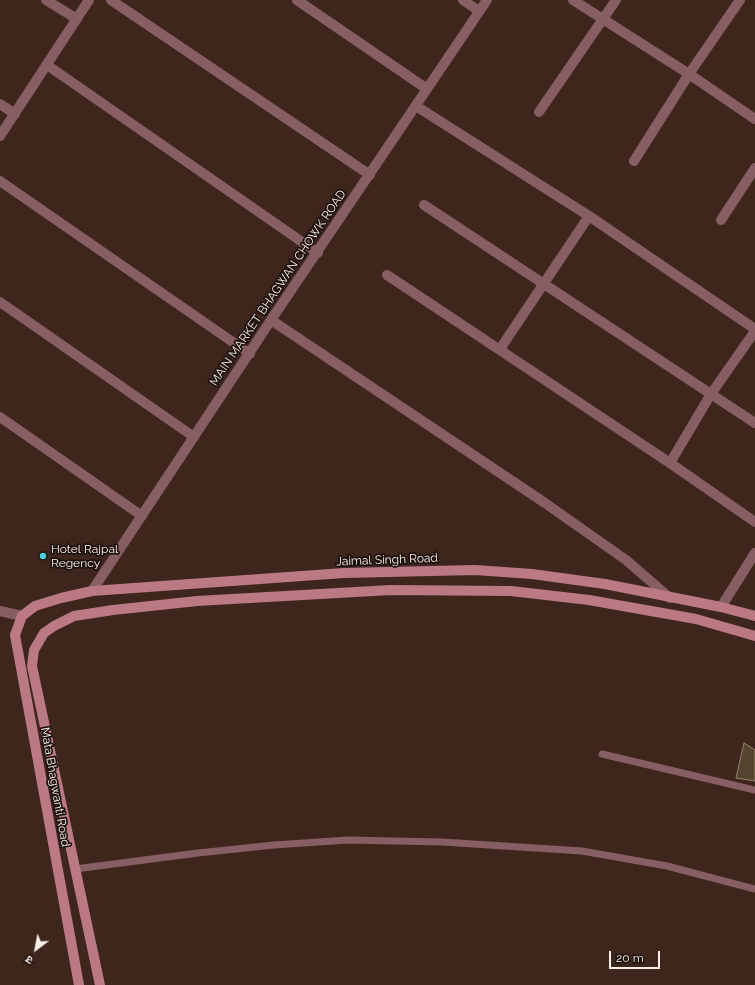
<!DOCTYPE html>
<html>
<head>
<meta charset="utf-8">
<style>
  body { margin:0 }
  #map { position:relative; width:755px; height:985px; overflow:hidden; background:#3e261d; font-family:Raleway,"Noto Sans Devanagari",sans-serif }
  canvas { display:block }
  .north { position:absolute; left:16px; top:929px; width:40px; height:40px; -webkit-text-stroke:3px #1d120e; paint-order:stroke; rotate:212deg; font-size:11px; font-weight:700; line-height:16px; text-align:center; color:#fdf0eb }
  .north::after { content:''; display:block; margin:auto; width:14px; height:18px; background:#fdf0eb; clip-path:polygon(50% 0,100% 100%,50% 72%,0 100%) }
  .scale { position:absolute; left:609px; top:951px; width:51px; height:18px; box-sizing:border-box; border:2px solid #fdf0eb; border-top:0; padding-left:5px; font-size:12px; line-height:14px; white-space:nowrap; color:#fdf0eb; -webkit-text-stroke:3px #1d120e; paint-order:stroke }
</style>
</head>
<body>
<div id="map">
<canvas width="755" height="985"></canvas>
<div class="north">उ</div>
<div class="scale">20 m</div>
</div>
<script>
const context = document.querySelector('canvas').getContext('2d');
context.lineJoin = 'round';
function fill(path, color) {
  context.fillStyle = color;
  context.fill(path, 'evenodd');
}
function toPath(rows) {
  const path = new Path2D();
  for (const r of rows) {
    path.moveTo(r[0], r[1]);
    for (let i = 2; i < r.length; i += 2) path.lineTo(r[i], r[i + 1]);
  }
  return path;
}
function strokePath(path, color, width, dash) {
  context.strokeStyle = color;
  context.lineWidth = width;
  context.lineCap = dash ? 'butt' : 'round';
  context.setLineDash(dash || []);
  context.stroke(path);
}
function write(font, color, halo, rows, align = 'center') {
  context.font = font + ' Raleway,sans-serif';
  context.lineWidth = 3.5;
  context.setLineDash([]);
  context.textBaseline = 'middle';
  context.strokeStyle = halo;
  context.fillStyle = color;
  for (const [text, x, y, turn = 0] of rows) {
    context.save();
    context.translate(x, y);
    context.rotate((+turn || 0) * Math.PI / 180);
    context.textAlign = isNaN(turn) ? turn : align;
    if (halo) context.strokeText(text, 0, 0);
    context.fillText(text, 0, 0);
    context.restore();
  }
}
const building = toPath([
  [744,743,755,750,755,781,736,778,744,743]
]);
fill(building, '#54442f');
strokePath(building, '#95836c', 1);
strokePath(toPath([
  [602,754,755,790],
  [75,869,198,853,274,845,348,840,442,842,582,851,667,866,755,889]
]), '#885e65', 7);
strokePath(toPath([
  [46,0,77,19],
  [111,0,370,175],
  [297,0,427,89],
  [463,0,479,11],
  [573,0,689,74,755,119],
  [47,65,318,253],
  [0,104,15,114],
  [416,106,589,216,755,329],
  [539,112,616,0],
  [0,136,89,0],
  [634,161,689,74,740,0],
  [0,181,250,354],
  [424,205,755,423],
  [721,220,755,168],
  [387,275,670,463,755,522],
  [0,302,194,437],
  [271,320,545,503,626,560,670,598],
  [500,349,589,216],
  [0,417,142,516],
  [670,463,711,394,755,331],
  [92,591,271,320,487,0],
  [721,607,755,553],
  [0,611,22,616]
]), '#885e65', 10);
strokePath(toPath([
  [79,985,15,635,22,616,35,606,61,598,92,591,344,573,475,570,532,574,605,584,721,607,755,616],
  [100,985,32,666,34,650,44,633,54,626,74,616,113,610,197,601,391,590,511,591,589,600,696,619,755,636]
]), '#bb7984', 10);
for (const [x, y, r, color] of [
  [43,556,4,"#51ccd2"]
]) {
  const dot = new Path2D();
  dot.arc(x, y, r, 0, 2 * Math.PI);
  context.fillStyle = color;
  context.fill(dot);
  strokePath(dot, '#1d120e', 1.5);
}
write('12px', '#fdf0eb', '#1d120e', [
  ["MAIN MARKET BHAGWAN CHOWK ROAD",278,288,-56],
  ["Jaimal Singh Road",387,560,-2],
  ["Mata Bhagwanti Road",55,787,80]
]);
write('12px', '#fdf0eb', '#1d120e', [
  ["Hotel Rajpal",51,549],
  ["Regency",51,563]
], 'left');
</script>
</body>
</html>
